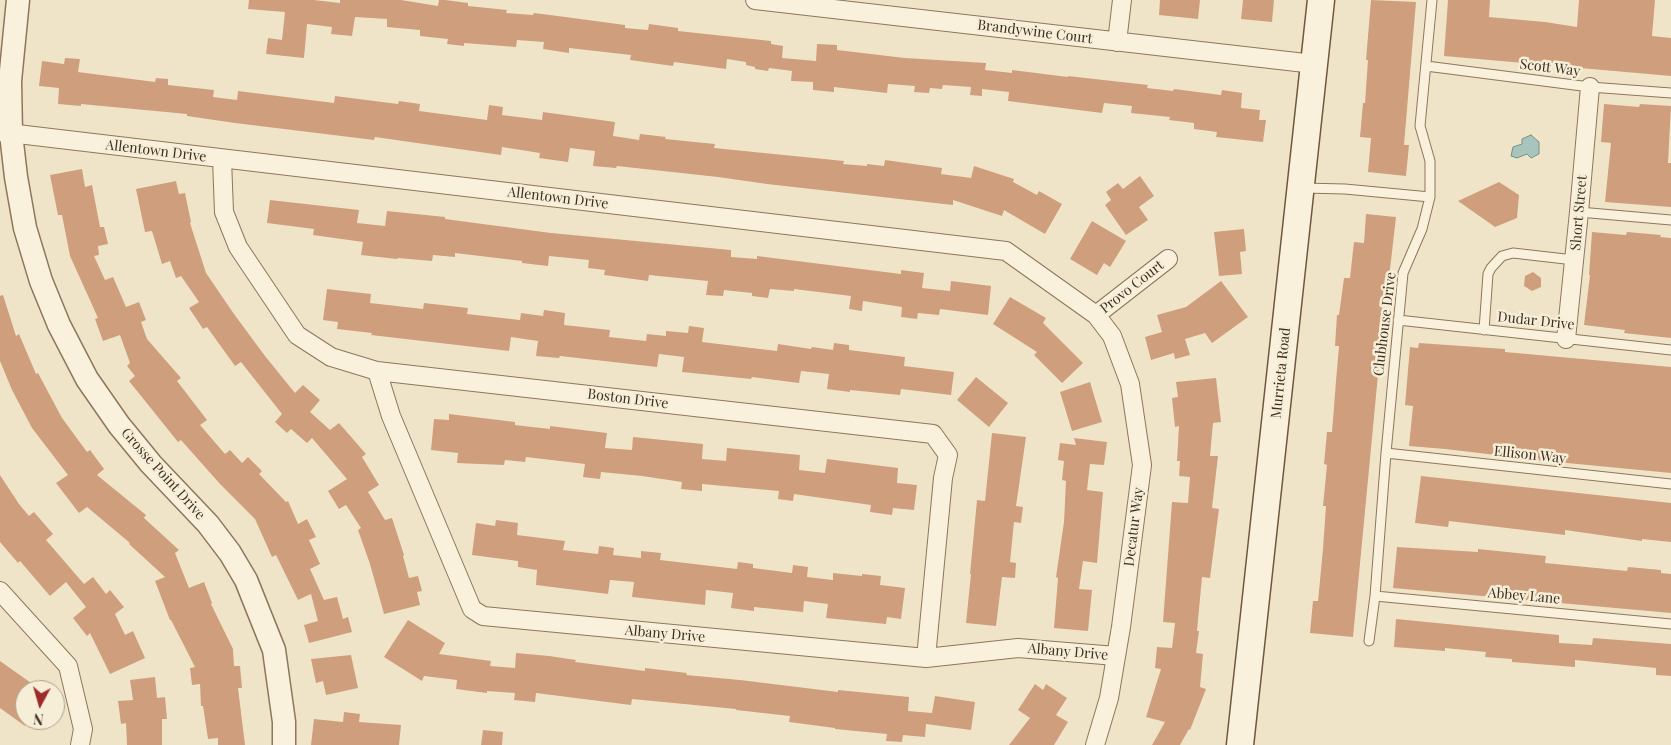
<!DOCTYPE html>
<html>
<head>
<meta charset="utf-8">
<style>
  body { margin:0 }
  #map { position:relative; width:1671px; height:745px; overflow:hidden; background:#f0e4c8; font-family:"Playfair Display",serif }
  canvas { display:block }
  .north { position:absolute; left:15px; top:680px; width:50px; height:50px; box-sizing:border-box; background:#f7eed8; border:1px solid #ada18e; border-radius:50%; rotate:186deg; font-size:14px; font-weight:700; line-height:20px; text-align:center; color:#3d2e20 }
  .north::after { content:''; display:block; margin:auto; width:18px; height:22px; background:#9e2a2b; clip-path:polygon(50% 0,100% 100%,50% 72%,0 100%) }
</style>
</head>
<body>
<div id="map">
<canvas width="1671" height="745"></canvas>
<div class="north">N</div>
</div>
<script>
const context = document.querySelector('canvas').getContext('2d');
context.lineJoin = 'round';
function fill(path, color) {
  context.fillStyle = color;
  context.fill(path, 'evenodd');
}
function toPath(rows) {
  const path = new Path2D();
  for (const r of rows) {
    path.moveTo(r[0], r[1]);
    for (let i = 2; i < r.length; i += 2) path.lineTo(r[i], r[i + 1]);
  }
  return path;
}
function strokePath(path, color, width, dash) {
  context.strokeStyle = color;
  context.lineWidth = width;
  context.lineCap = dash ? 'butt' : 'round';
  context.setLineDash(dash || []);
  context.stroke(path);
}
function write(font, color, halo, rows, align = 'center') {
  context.font = font + ' "Playfair Display",serif';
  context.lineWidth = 5;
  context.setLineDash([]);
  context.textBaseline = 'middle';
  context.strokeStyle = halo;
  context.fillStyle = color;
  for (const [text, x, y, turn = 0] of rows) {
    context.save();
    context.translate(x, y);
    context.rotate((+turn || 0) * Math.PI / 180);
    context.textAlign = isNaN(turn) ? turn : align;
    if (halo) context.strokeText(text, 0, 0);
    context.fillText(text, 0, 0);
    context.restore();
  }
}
const water = toPath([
  [1531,135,1539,142,1539,154,1531,158,1527,154,1517,158,1511,156,1513,147,1522,144,1522,139,1531,135]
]);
fill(water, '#a9c4bc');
strokePath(water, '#6f938a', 1);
fill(toPath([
  [249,0,314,0,340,3,340,0,401,0,438,6,439,0,445,0,468,3,468,6,507,10,506,13,533,15,534,13,573,18,625,25,625,28,648,30,649,24,678,28,678,31,771,41,771,44,783,46,782,58,816,61,817,44,837,45,837,50,905,58,986,63,985,70,1012,73,1012,70,1068,77,1068,76,1148,85,1147,88,1173,91,1174,89,1221,95,1222,90,1242,93,1241,108,1260,110,1259,120,1266,120,1263,142,1216,137,1217,132,1194,129,1194,123,1169,120,1170,117,1131,113,1132,106,1104,103,1102,113,1008,101,1009,92,982,89,982,96,970,95,971,87,943,85,942,89,930,88,929,93,914,92,915,86,888,84,887,93,834,87,834,92,813,90,813,82,791,81,792,71,769,68,768,71,755,69,755,67,746,65,746,62,727,59,726,69,674,62,673,66,630,60,631,55,569,48,569,53,543,49,544,42,517,40,516,47,464,43,464,46,447,44,448,39,420,36,420,30,387,27,387,19,355,17,352,36,331,34,332,27,307,24,304,58,266,54,268,38,282,40,285,12,248,9],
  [1160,0,1200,0,1198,19,1159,15],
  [1243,0,1274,0,1272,22,1241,19],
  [1371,0,1416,2,1404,145,1409,145,1406,176,1368,172,1371,138,1360,137,1363,103,1365,103,1368,60,1366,60],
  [1448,0,1490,0,1489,17,1545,22,1577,27,1579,0,1655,0,1652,36,1671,38,1671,76,1444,56],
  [65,58,80,59,78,72,155,82,156,78,168,79,168,85,214,90,213,97,237,100,238,91,334,103,335,96,398,104,399,101,420,104,419,111,487,120,489,105,503,107,502,115,542,120,543,112,615,122,613,136,639,140,640,134,666,137,665,139,715,144,714,148,844,161,843,164,867,166,867,164,884,166,885,160,942,168,941,174,971,178,974,166,1014,179,1013,182,1037,195,1039,191,1062,204,1045,234,1004,210,1002,216,953,200,953,205,767,184,718,177,617,166,616,168,593,166,595,151,570,148,568,162,539,158,540,153,502,147,501,155,375,137,374,140,235,123,187,116,187,114,81,104,81,106,58,104,59,88,39,86,42,61,64,64],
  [1604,104,1639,107,1640,104,1671,106,1668,163,1671,163,1671,207,1605,202,1611,143,1601,142],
  [82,169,85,187,92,185,100,227,104,227,108,244,98,246,99,255,94,256,105,280,113,277,126,307,139,302,146,320,141,322,147,339,181,378,177,381,207,420,200,425,225,454,230,450,242,463,248,457,262,471,259,474,286,502,288,501,298,524,307,519,316,537,309,540,320,564,310,569,324,600,337,597,343,619,348,617,352,632,309,643,304,625,318,621,311,594,298,600,276,555,272,557,255,519,220,484,181,440,178,442,129,381,135,376,127,366,130,363,120,335,103,341,95,319,98,318,70,256,62,215,58,215,50,175],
  [1140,176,1154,196,1139,207,1148,220,1126,235,1105,205,1111,200,1106,192,1118,183,1123,189],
  [176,181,179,194,185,193,191,222,190,223,206,273,234,314,265,356,295,393,303,385,320,400,310,412,330,430,339,423,366,454,362,457,379,485,368,492,385,520,392,518,404,555,403,556,409,578,418,576,422,591,417,592,420,605,384,614,370,564,358,530,361,528,346,505,339,509,328,491,347,479,312,438,307,443,291,429,287,433,275,422,282,414,241,362,235,366,207,327,203,329,189,308,199,302,181,276,176,278,170,261,162,264,152,231,145,232,136,189],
  [1499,182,1519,195,1517,218,1495,227,1458,201],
  [270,200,359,210,357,223,385,226,387,211,445,217,445,219,551,233,731,250,731,257,757,259,757,256,901,274,901,270,924,273,922,288,950,291,951,281,991,286,988,315,940,309,939,315,918,313,917,319,901,317,902,307,863,301,862,311,849,309,851,296,794,289,794,291,770,289,768,298,752,296,752,293,724,290,723,296,706,295,708,281,649,275,648,281,604,275,605,270,588,268,589,260,549,256,548,266,522,263,522,261,455,253,455,257,433,255,432,261,398,258,397,259,361,255,363,242,313,235,314,229,267,223],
  [1366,214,1396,217,1389,278,1385,277,1380,326,1382,326,1380,354,1353,637,1310,633,1313,601,1318,601,1323,549,1326,506,1323,506,1327,465,1324,464,1327,432,1332,432,1336,381,1339,346,1335,346,1337,315,1339,315,1344,278,1350,278,1354,242,1364,243],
  [1092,221,1126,241,1110,267,1104,263,1097,275,1070,259],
  [1244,229,1246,251,1240,252,1242,274,1219,276,1214,232],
  [1592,232,1626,235,1627,232,1661,235,1660,237,1671,238,1671,338,1624,333,1625,330,1584,325,1590,275,1589,275],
  [1533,272,1541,278,1541,287,1532,291,1524,286,1525,276],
  [1221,281,1248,317,1212,343,1205,333,1185,339,1190,355,1175,359,1174,353,1151,360,1145,337,1162,332,1157,315,1186,307],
  [327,289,371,294,370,303,423,309,424,303,468,308,467,314,520,320,521,313,543,316,544,310,565,313,564,325,610,330,609,337,646,341,647,334,666,336,666,331,688,333,689,326,704,328,702,342,777,351,778,344,811,349,812,347,833,350,834,343,849,345,849,350,905,357,904,366,954,372,951,395,901,389,900,395,850,390,850,392,827,389,829,374,801,371,799,383,752,377,751,379,682,372,684,357,659,354,657,367,560,356,559,358,536,356,538,341,511,337,509,351,371,335,372,333,337,329,338,322,323,320],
  [3,295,16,336,19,334,36,374,38,373,62,418,87,452,90,450,104,469,97,475,146,515,144,518,179,550,175,553,189,588,204,582,212,603,211,604,233,649,234,666,240,666,242,688,238,688,245,745,218,745,218,738,208,739,203,706,201,706,200,684,192,685,190,668,195,667,171,620,170,620,155,581,165,577,129,544,130,543,87,507,79,513,56,483,68,475,32,428,12,390,0,361,0,296],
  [1010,297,1046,318,1043,323,1083,363,1062,383,1034,355,1037,352,993,324],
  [1419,343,1505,349,1505,352,1671,367,1671,473,1505,457,1505,456,1445,449,1409,446,1413,406,1405,405,1410,347,1418,348],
  [976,377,1008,403,989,427,957,400],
  [1216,378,1221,422,1213,423,1210,456,1218,456,1212,508,1219,509,1210,578,1202,577,1197,631,1199,631,1196,653,1203,654,1200,687,1206,689,1190,730,1189,729,1180,745,1152,745,1165,722,1146,717,1161,669,1155,668,1157,647,1172,648,1175,623,1163,622,1172,502,1188,503,1190,477,1179,476,1180,461,1177,461,1179,426,1175,427,1172,398,1178,397,1176,382],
  [1090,382,1102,422,1072,431,1060,392],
  [449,414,515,422,515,425,550,429,550,426,607,433,605,448,632,450,633,437,703,444,702,459,726,461,727,448,800,455,799,470,825,473,827,459,898,468,897,483,917,485,914,510,893,508,892,515,870,512,871,505,794,494,793,501,778,499,779,491,702,484,702,491,681,489,682,482,642,476,601,472,600,479,583,477,585,464,526,457,525,462,505,460,504,465,457,463,458,453,431,450,434,419,449,420],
  [992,433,1026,437,1016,506,1023,507,1021,523,1014,522,1010,562,1016,563,1015,578,1002,577,996,626,966,623,971,574,970,574,977,500,985,501],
  [1074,438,1107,442,1104,465,1090,464,1087,490,1103,492,1097,563,1083,561,1079,589,1092,590,1088,631,1054,628,1058,578,1056,577,1064,522,1066,481,1062,480,1064,461,1058,460,1060,443,1076,445],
  [0,475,19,504,29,516,34,512,53,534,46,540,84,584,93,577,106,594,110,590,124,607,115,614,125,635,133,631,145,658,110,674,90,633,87,636,73,618,86,607,66,582,50,596,20,561,18,563,0,542],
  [1421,476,1671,503,1671,542,1642,539,1642,541,1565,530,1565,535,1449,521,1448,527,1415,523],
  [496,520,518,523,517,535,565,541,563,550,598,554,599,546,614,548,613,555,641,558,641,551,661,553,660,560,737,569,738,562,753,564,753,568,792,573,793,565,808,567,807,577,833,580,833,573,862,576,862,574,881,576,880,585,905,588,901,619,887,617,886,624,826,618,828,604,804,601,803,612,754,607,754,611,731,608,733,593,706,590,705,605,632,597,634,582,610,580,608,594,536,585,537,570,518,567,518,561,472,555,476,523,495,526],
  [1397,547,1478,552,1478,549,1546,556,1545,563,1627,571,1628,567,1661,570,1661,573,1671,574,1671,613,1393,588],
  [1396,619,1559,635,1559,643,1592,645,1593,638,1671,644,1671,676,1656,675,1656,668,1575,660,1575,667,1512,662,1512,659,1485,657,1486,652,1445,648,1445,651,1394,647],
  [408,620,445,643,439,654,491,661,490,666,515,668,516,653,549,656,576,660,575,662,645,671,645,668,687,673,686,675,740,680,838,692,838,690,909,697,908,711,932,713,935,696,975,702,971,730,926,724,925,737,903,735,902,742,886,741,887,734,835,729,835,728,789,722,790,716,736,710,736,709,632,699,631,705,536,693,535,702,514,700,515,693,487,691,487,693,456,689,457,680,424,676,422,681,384,657],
  [351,655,358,688,326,695,323,681,316,683,311,659],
  [0,661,41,690,25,690,25,726,0,708],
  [155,677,157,698,165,697,167,719,162,719,162,745,127,745,126,723,121,724,118,701,133,700,130,680],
  [1035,684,1043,690,1046,684,1067,698,1056,715,1068,722,1054,745,1009,745,1030,718,1018,710],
  [344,712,360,714,359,722,401,725,399,745,311,745,314,719,343,722],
  [483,730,503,732,502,745,481,745]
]), '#cf9f7d');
const service = toPath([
  [1426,66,1590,87,1671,93],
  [1303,188,1345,189,1430,197],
  [1579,212,1671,220],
  [1398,320,1671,350],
  [1484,330,1488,274,1491,268,1502,256,1513,253,1574,260],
  [1386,453,1671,484],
  [1375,596,1671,624],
  [1369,641,1375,596,1386,453,1403,273,1422,229,1430,197,1430,161,1420,126,1432,0]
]);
const minor = toPath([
  [755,0,1314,64],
  [1117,42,1122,0],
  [0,132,1006,251,1096,315,1112,336,1130,384,1142,465,1121,627,1109,698,1095,745],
  [222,159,224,212,238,247,297,335,331,357,377,371,933,434,948,455,943,478,926,658],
  [1096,315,1168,259],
  [1566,339,1579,212,1590,87],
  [377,371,391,416,472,609,483,616,926,658,1018,648,1116,656],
  [0,591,68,666,83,729,80,745]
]);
const tertiary = toPath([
  [18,0,10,81,11,134,16,177,25,228,41,281,59,325,87,379,119,425,151,464,208,524,230,553,246,580,274,650,284,722,284,745]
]);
const secondary = toPath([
  [1240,745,1321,0]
]);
strokePath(service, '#8d765c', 11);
strokePath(minor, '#8d765c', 20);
strokePath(tertiary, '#8d765c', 25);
strokePath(secondary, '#6f573f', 29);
strokePath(service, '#faf1dc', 9);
strokePath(minor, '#faf1dc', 18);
strokePath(tertiary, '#faf1dc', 22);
strokePath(secondary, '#faf1dc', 26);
write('14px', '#3d2e20', '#f7eed8', [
  ["Brandywine Court",1035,32,7],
  ["Scott Way",1550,68,7],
  ["Allentown Drive",156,151,7],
  ["Allentown Drive",558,198,7],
  ["Short Street",1579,213,-85],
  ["Provo Court",1132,287,-38],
  ["Dudar Drive",1536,321,6],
  ["Clubhouse Drive",1385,324,-83],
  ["Murrieta Road",1281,373,-84],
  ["Boston Drive",628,399,7],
  ["Ellison Way",1530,455,6],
  ["Grosse Point Drive",163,474,48],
  ["Decatur Way",1134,527,-83],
  ["Abbey Lane",1524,596,5],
  ["Albany Drive",665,634,5],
  ["Albany Drive",1068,652,5]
]);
</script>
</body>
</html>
